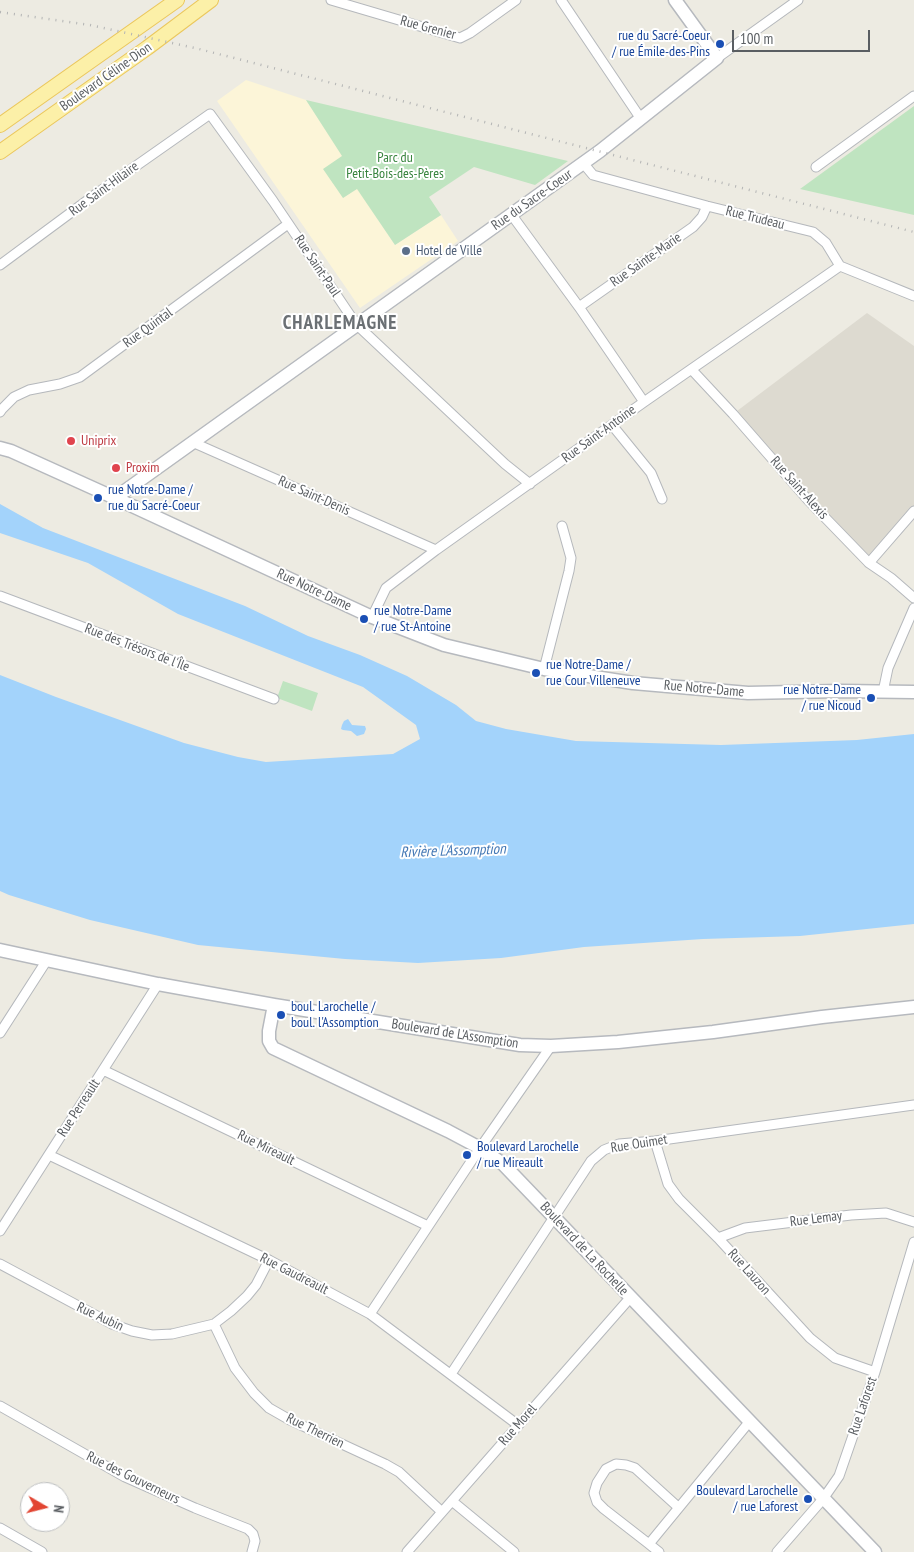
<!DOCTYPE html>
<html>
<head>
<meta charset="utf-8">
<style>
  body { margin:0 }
  #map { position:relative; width:914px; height:1552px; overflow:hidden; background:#edebe2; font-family:"PT Sans Narrow",sans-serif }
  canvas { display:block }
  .north { position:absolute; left:20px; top:1482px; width:50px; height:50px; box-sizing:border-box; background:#fff; border:1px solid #bdbfc0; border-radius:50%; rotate:98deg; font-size:14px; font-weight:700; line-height:20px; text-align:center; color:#5a5e62 }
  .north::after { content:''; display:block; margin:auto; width:18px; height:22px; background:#e24633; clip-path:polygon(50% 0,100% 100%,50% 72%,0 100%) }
  .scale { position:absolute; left:732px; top:30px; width:138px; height:22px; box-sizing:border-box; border:2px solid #5a5e62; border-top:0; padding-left:6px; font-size:15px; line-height:18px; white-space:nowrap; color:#5a5e62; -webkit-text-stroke:4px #fff; paint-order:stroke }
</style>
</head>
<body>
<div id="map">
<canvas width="914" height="1552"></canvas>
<div class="north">N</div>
<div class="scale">100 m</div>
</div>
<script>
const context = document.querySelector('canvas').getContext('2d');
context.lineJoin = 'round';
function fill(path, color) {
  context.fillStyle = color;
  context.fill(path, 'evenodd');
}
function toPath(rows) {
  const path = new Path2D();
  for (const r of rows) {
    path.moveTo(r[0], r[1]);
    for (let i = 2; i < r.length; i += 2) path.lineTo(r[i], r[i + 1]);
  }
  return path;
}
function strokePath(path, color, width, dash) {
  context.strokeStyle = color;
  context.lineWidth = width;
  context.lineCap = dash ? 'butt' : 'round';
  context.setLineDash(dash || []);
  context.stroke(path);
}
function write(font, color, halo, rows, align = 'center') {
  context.font = font + ' "PT Sans Narrow",sans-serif';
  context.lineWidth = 4;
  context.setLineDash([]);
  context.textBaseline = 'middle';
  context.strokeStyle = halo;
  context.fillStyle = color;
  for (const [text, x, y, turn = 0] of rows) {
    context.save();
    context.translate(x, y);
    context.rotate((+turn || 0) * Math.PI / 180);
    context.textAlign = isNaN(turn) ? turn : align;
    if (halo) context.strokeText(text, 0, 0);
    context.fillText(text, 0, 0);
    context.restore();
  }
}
fill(toPath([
  [246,80,306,100,343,156,343,198,357,188,395,245,441,215,458,241,360,308,217,101]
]), '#fcf5d8');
fill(toPath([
  [867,313,914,346,914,511,869,563,733,414]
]), '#dddad0');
fill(toPath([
  [306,100,568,161,535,185,474,167,429,197,441,215,395,245,357,189,343,198,323,169,342,156],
  [914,106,914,215,800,189,866,141],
  [283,681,318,693,312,711,277,698]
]), '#bfe4c0');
fill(toPath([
  [0,504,43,528,245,606,308,636,360,655,407,676,456,705,476,721,506,729,576,741,721,745,857,740,914,734,914,924,800,936,703,939,584,947,501,958,418,963,345,959,198,945,90,920,9,895,0,891,0,675,56,697,184,743,238,757,266,762,393,754,420,739,416,725,363,687,178,614,88,563,0,533],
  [348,719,352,725,365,726,366,729,364,734,357,736,351,731,343,730,341,729,342,725,344,721]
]), '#a3d3fb');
const street = toPath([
  [331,0,460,38,470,33,516,0],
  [561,0,641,119],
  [717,58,798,0],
  [583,163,593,175,707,206,813,232,826,243,840,266,914,296],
  [816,167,914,96],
  [511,214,579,307,644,402],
  [0,265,96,194,210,114,273,201,356,324,505,464,530,484],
  [579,307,693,227,702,217,707,206],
  [692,370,733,414,808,500,869,563,891,578,914,598],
  [0,412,2,409,14,397,29,390,60,384,80,377,288,224],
  [612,425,651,473,662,499],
  [192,442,436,550],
  [869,563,914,511],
  [0,596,274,699],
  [372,617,386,588,436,550,644,402,840,266],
  [544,669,569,571,571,558,562,526],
  [883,692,888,668,914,608],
  [0,1033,47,960],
  [103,1070,428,1226],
  [655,1141,668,1184,679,1199,718,1238,810,1338,835,1358,875,1372],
  [49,1155,269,1260,370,1314,518,1425],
  [0,1231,158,984],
  [718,1238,745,1228,851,1215,886,1213,914,1222],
  [0,1264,112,1324,132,1331,152,1335,172,1334,214,1324,231,1311,247,1296,256,1285,269,1260],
  [370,1314,480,1148,551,1046],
  [214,1324,235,1368,254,1393,269,1408,290,1420,385,1464,399,1472,442,1512],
  [451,1374,591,1161,604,1150,619,1144,655,1141,914,1105],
  [0,1406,125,1477,195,1508,248,1529,253,1534,255,1541,252,1552],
  [452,1501,514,1552],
  [678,1507,635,1468,626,1465,616,1464,606,1469,597,1483,594,1493,597,1502,604,1509,649,1544,750,1421],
  [0,1528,42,1552],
  [649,1544,659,1552],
  [407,1552,630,1298],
  [777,1552,823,1499,839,1476,875,1372,914,1242]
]);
const secondary = toPath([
  [0,448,11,451,115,498,372,617,444,645,544,669,633,683,748,693,840,691,914,692],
  [115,498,600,151,717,58,675,0],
  [0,950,158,984,274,1005,520,1045,551,1046,618,1042,713,1032,822,1017,914,1007],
  [274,1005,269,1031,269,1041,273,1048,448,1131,480,1148,503,1164,875,1552]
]);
const primary = toPath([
  [0,125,177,0],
  [0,152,147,48,211,0]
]);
strokePath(street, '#b5b8bc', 11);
strokePath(secondary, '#b6b9be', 15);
strokePath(primary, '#ebc75c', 16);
strokePath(street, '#fff', 9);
strokePath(secondary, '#fff', 12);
strokePath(primary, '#fcf0a8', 14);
strokePath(toPath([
  [0,12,90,25,195,48,914,232]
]), '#b3b4b4', 2.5, [1, 6]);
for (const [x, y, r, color] of [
  [720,44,5,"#1a4fb4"],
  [406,251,5,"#5c6f8a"],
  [71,441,5,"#e0444e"],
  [116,468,5,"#e0444e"],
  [98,498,5,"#1a4fb4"],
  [364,619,5,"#1a4fb4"],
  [536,673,5,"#1a4fb4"],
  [871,698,5,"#1a4fb4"],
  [281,1015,5,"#1a4fb4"],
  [467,1155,5,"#1a4fb4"],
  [808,1499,5,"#1a4fb4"]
]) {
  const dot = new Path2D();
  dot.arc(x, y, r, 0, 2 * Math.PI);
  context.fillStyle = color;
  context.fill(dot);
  strokePath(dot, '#fff', 2);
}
write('14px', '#5a5e62', '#fff', [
  ["Rue Grenier",428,28,15],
  ["Boulevard Céline-Dion",106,77,-35],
  ["Rue Saint-Hilaire",104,189,-36],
  ["Rue du Sacre-Coeur",532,200,-35],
  ["Rue Trudeau",755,218,14],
  ["Rue Sainte-Marie",646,260,-35],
  ["Rue Saint-Paul",317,266,56],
  ["Rue Quintal",148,328,-36],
  ["Rue Saint-Antoine",599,434,-36],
  ["Rue Saint-Alexis",799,488,48],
  ["Rue Saint-Denis",314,496,24],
  ["Rue Notre-Dame",314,590,25],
  ["Rue des Trésors de l'Île",137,648,21],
  ["Rue Notre-Dame",704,689,5],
  ["Boulevard de L'Assomption",455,1034,9],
  ["Rue Perreault",79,1108,-57],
  ["Rue Ouimet",639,1144,-9],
  ["Rue Mireault",266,1148,26],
  ["Rue Lemay",816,1219,-7],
  ["Boulevard de La Rochelle",584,1249,47],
  ["Rue Lauzon",749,1272,48],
  ["Rue Gaudreault",294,1274,27],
  ["Rue Aubin",100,1317,25],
  ["Rue Laforest",863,1406,-71],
  ["Rue Morel",518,1425,-49],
  ["Rue Therrien",315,1431,26],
  ["Rue des Gouverneurs",133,1478,26]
]);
write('14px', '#164399', '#fff', [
  ["rue du Sacré-Coeur",710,36,"right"],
  ["/ rue Émile-des-Pins",710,52,"right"],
  ["rue Notre-Dame /",108,490],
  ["rue du Sacré-Coeur",108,506],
  ["rue Notre-Dame",374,611],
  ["/ rue St-Antoine",374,627],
  ["rue Notre-Dame /",546,665],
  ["rue Cour Villeneuve",546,681],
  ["rue Notre-Dame",861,690,"right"],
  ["/ rue Nicoud",861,706,"right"],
  ["boul. Larochelle /",291,1007],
  ["boul. l'Assomption",291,1023],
  ["Boulevard Larochelle",477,1147],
  ["/ rue Mireault",477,1163],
  ["Boulevard Larochelle",798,1491,"right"],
  ["/ rue Laforest",798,1507,"right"]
], 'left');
write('14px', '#38843e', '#fff', [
  ["Parc du",395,158],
  ["Petit-Bois-des-Pères",395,174]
]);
write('14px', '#4e5e75', '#fff', [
  ["Hotel de Ville",416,251]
], 'left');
write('14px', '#be3a42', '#fff', [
  ["Uniprix",81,441],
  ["Proxim",126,468]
], 'left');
write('italic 15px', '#4478b5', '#fff', [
  ["Rivière L'Assomption",453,851,-2]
]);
context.letterSpacing = '1px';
write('bold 19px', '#6b7074', '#fff', [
  ["CHARLEMAGNE",340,324]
]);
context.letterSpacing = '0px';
</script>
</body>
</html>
